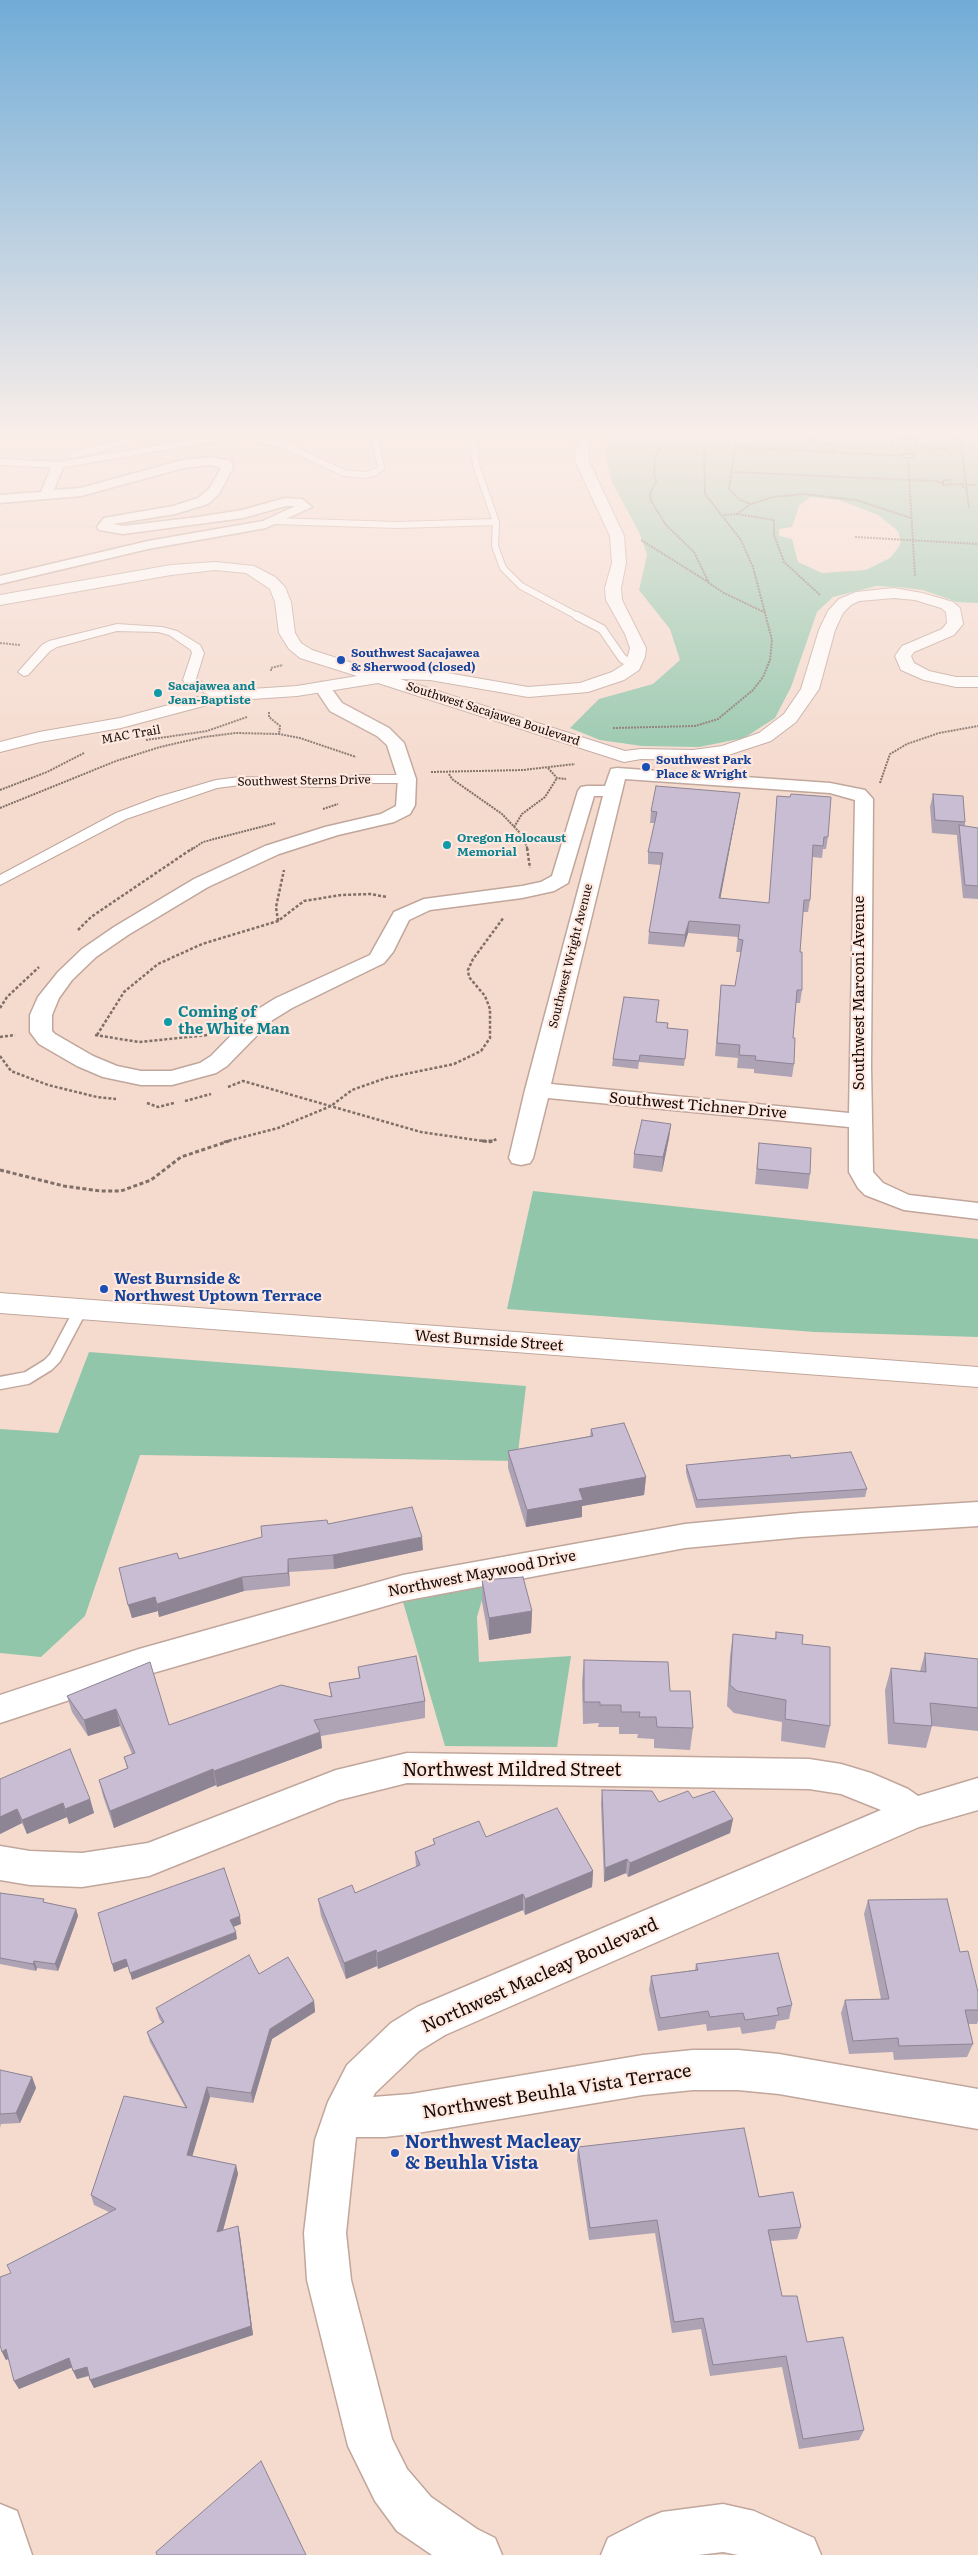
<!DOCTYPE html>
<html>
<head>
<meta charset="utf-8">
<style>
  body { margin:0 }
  canvas { display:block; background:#f5dace }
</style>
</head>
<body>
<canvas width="978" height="2555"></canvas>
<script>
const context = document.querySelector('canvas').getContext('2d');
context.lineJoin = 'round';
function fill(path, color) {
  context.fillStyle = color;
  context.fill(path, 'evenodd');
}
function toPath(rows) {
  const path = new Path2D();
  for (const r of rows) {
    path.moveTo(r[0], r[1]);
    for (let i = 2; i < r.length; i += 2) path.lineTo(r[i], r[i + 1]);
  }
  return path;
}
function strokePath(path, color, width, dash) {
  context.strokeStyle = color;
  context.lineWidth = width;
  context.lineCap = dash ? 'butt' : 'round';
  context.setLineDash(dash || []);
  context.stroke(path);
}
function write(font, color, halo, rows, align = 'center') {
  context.font = font + ' Literata,serif';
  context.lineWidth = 4.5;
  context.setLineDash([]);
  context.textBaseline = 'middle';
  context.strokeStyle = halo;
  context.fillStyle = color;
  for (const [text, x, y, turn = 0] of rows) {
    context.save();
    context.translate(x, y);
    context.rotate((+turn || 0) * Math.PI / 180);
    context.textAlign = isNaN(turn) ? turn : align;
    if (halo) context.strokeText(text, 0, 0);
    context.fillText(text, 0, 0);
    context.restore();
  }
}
fill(toPath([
  [616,432,978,432,978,603,957,602,923,590,898,587,876,586,833,597,817,612,791,687,775,718,744,738,699,747,642,746,600,740,570,728,599,699,653,684,680,660,670,629,639,590,647,555,640,534,611,480,605,451],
  [810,497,839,500,878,515,898,531,901,542,898,548,890,558,866,570,822,573,798,562,792,539,779,536,779,529,792,527,799,506],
  [533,1191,978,1239,978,1337,815,1332,507,1309],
  [89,1352,526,1386,517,1461,140,1455,85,1616,41,1657,0,1653,0,1429,58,1433],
  [486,1586,477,1617,479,1662,571,1656,557,1747,445,1746,403,1602]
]), '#92c6ab');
const serviceFar2 = toPath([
  [472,432,476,465,496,522,495,546,503,568,521,586,579,617],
  [73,455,134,439,140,432],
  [0,462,58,465,214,439,253,438,282,444,344,473,364,475,374,473,381,468,376,443,378,432],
  [275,521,397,525,496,522]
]);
const serviceFar1 = toPath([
  [577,616,602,629,622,658,633,666]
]);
const service = toPath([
  [0,1383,27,1378,48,1365,55,1358,81,1309]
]);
const pedestrian = toPath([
  [117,624,162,627,177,631,200,645,204,653,196,679,227,696,225,699,217,699,185,683,183,680,192,653,191,650,169,635,158,632,117,631,57,647,50,651,28,675,24,676,18,672,42,645,49,641,117,624],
  [359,775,407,775,414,779,407,783,359,783,325,787,240,785,217,788,126,819,0,885,0,875,116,813,158,797,216,780,240,777,325,779,359,775]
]);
const minor = toPath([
  [211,457,231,461,233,468,219,494,208,504,175,514,113,524,123,526,198,517,242,510,285,498,302,499,312,507,266,528,148,549,0,584,0,576,148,541,263,521,295,506,286,506,243,518,123,534,99,530,97,527,104,518,173,506,198,498,209,489,221,468,211,465,184,468,81,496,0,503,0,495,41,492,52,465,58,461,64,465,54,490,80,488,183,460,211,457],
  [322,682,328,684,342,703,389,728,404,743,416,779,415,805,410,814,394,822,338,835,279,854,208,887,128,935,96,957,72,980,59,998,52,1015,52,1031,55,1034,93,1056,117,1066,141,1071,171,1071,200,1063,211,1056,255,1011,276,998,370,955,394,912,424,899,522,886,541,882,552,876,578,791,581,787,587,786,605,786,611,769,617,768,830,783,865,790,873,799,871,1067,873,1172,883,1183,909,1195,978,1203,978,1219,904,1210,865,1195,858,1188,849,1172,849,1127,548,1098,533,1158,530,1163,521,1165,512,1163,509,1158,525,1090,603,796,594,796,568,883,554,891,522,898,430,910,409,920,393,952,384,963,292,1008,271,1021,227,1066,216,1073,172,1085,141,1085,103,1077,77,1066,39,1044,30,1032,30,1015,38,997,58,972,82,949,114,927,194,879,265,846,325,827,381,814,396,806,398,779,387,745,377,736,330,711,314,687,322,682],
  [625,779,830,793,855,800,849,1113,551,1084,625,779],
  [978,1502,978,1526,801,1537,685,1548,403,1601,139,1677,0,1723,0,1695,139,1649,403,1575,685,1524,801,1513,978,1502],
  [407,1753,809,1759,841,1764,871,1773,908,1789,918,1796,978,1778,978,1810,919,1827,445,2035,419,2051,375,2093,373,2097,411,2094,643,2055,693,2050,738,2050,779,2054,978,2089,978,2129,779,2094,738,2090,693,2090,643,2095,411,2134,385,2137,356,2137,346,2233,351,2280,392,2439,407,2469,431,2497,477,2529,495,2538,502,2555,432,2555,397,2531,375,2501,348,2446,307,2280,304,2233,315,2140,328,2102,347,2065,391,2023,417,2007,881,1810,841,1794,809,1789,407,1783,339,1800,149,1876,82,1887,30,1885,0,1880,0,1846,30,1851,82,1853,148,1843,336,1770,407,1753],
  [0,2504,17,2511,32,2555,0,2555,0,2504],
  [723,2504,754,2511,814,2538,821,2555,738,2555,723,2552,698,2555,601,2555,608,2538,645,2519,662,2512,723,2504]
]);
const tertiary = toPath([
  [582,432,594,432,588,447,589,461,624,536,626,563,621,588,622,600,646,648,645,657,639,670,624,680,588,692,528,697,430,680,400,679,625,751,641,749,693,750,722,746,759,733,784,714,801,689,819,630,828,611,839,599,856,592,894,588,922,593,953,602,960,608,963,624,954,635,914,652,911,656,914,663,929,671,956,677,978,677,978,687,956,687,924,680,901,670,895,656,902,646,942,629,947,623,946,612,941,608,915,600,894,598,859,601,851,605,843,613,835,630,819,689,796,722,771,741,725,756,693,760,641,759,624,762,378,683,297,696,222,701,121,728,40,742,0,752,0,742,39,732,120,718,221,691,297,686,357,676,300,658,289,649,279,633,275,602,270,589,246,573,215,570,171,575,0,605,0,595,171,565,215,562,254,566,275,577,285,587,291,602,295,633,301,643,312,650,380,672,406,668,430,670,528,687,580,683,612,672,626,663,630,648,625,634,606,600,605,588,612,563,610,536,575,461,576,447,582,432]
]);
const primary = toPath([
  [0,1293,978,1367,978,1387,0,1313,0,1293]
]);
strokePath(serviceFar2, '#c0a69b', 8);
strokePath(serviceFar1, '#c0a69b', 10);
strokePath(service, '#c0a69b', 15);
strokePath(pedestrian, '#c0a69b', 2);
strokePath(minor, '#c0a69b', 3);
strokePath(tertiary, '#c0a69b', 2);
strokePath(primary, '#c0a69b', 2);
strokePath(toPath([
  [668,432,656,455,654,472,656,481,650,494,651,501,666,525,694,552,709,583,724,593,766,613],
  [737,432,729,489,740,500,751,504],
  [741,432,776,434],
  [792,432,792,437,798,441,837,445],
  [866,432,867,445,892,446,892,438,915,439,916,447,945,449,943,432],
  [905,432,907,454,902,454,902,458,908,458,915,576],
  [791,434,810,433],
  [820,434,844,435],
  [960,435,969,508],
  [943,437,956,437,961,441],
  [814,440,811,439,815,436],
  [814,442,819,437,815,435,820,434,816,432],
  [735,447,902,456],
  [774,449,776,433],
  [832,452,833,447,842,440,844,432],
  [907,454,913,454,914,458,908,458],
  [731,472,935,481,943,483,943,485,963,484,963,487,967,488],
  [943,483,943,480,950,480,950,483],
  [967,485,975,485],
  [737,514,751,504,773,497,804,494,856,500,911,518],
  [724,515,737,514,774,520,774,535,784,562,820,595],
  [855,537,978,544],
  [641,540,708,582],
  [0,643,20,645],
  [271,671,271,668,283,665],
  [269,712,269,717,280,726,279,734],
  [613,728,695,726,718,719,753,690,763,677,770,660,772,640,753,567,741,540,705,494,704,442,705,434,708,432],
  [146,740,207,731,247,717],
  [548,768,557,778,566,779],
  [431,772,523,770,575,764],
  [449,774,452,779,502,814,522,835,528,850],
  [880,783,890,754,907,744,939,733,978,726],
  [0,790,47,772,84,753],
  [0,808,116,761,160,747,204,737,236,733,279,734,300,738,356,757],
  [323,809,338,804],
  [514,827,522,814,545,797,557,778],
  [191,850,203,842,276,823]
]), '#806f67', 2, [2, 1]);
strokePath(toPath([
  [527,848,530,868],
  [278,921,276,907,284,870],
  [78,930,91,917,193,848],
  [0,1008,7,997,39,967],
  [95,1035,139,1042,208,1035],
  [97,1035,124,992,158,964,202,944,278,921,304,901,341,895,370,894,387,897],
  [0,1037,15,1035],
  [0,1056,11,1071,48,1085,97,1097,116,1099],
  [228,1087,243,1081,421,1132,490,1142,497,1139],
  [185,1101,211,1094],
  [147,1103,158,1107,174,1103],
  [224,1142,278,1128,331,1106,352,1090,386,1078,454,1064,481,1051,490,1038,490,1009,485,996,469,977,468,970,473,959,504,917]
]), '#806f67', 2.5, [3, 2]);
strokePath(toPath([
  [482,1141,493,1141],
  [0,1170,64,1186,100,1191,121,1191,151,1180,181,1157,229,1141]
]), '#806f67', 3, [4, 2.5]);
strokePath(serviceFar2, '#fff', 6);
strokePath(serviceFar1, '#fff', 8);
strokePath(service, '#fff', 12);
fill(pedestrian, '#fff');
fill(minor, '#fff');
fill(tertiary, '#fff');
fill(primary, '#fff');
fill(toPath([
  [933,794,965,822,965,826,978,828,978,899,963,898,957,838,957,835,932,833,930,807],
  [777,796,828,837,826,849,823,849,822,858,812,857,810,900,808,912,803,912,800,952,802,990,800,1003,796,1003,793,1038,794,1064,792,1077,754,1073,754,1069,737,1068,738,1058,715,1056,721,985,735,986,741,952,736,952,738,937,688,933,684,947,648,944,649,932,661,865,648,864,648,852,655,823,650,823,651,811,738,805,720,898,769,903],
  [659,1000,656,1022,668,1023,668,1028,688,1030,684,1066,639,1062,638,1069,612,1066,613,1059],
  [671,1124,669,1138,662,1172,633,1168,634,1154],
  [759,1143,810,1174,808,1189,755,1184],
  [591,1429,646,1477,644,1495,582,1506,582,1517,526,1527,508,1468,508,1451,590,1436],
  [791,1458,867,1489,865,1497,696,1508,686,1473,686,1465],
  [328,1524,423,1550,334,1569,289,1572,290,1586,244,1591,159,1617,158,1611,132,1618,119,1568,179,1559],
  [482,1580,532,1611,531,1633,489,1640,482,1602],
  [776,1632,802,1644,830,1726,825,1748,781,1741,782,1722,734,1713,727,1706,730,1656,733,1634,775,1639],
  [925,1653,978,1659,978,1731,932,1726,926,1748,888,1744,885,1690,891,1668,920,1671],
  [584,1660,670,1691,693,1728,690,1750,654,1748,654,1739,637,1738,638,1734,619,1734,619,1727,598,1727,599,1723,583,1724,582,1682],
  [358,1667,425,1701,425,1718,321,1736,322,1748,217,1787,216,1785,114,1828,103,1796,99,1780,127,1768,124,1757,132,1754,120,1726,88,1736,72,1712,67,1696,169,1725,331,1697,329,1683,359,1678],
  [0,1779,90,1799,94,1813,69,1824,67,1817,27,1834,22,1823,0,1834],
  [602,1790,659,1802,693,1798,733,1819,730,1833,628,1877,626,1873,604,1882,601,1804],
  [486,1837,593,1871,592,1887,525,1915,523,1910,378,1969,377,1966,346,1979,321,1916,318,1899,355,1893,416,1867,415,1852,434,1844,433,1839],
  [0,1893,76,1909,78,1916,58,1971,37,1968,36,1971,0,1964],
  [868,1900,960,1952,978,1992,978,2021,977,2024,968,2024,973,2044,967,2057,894,2060,893,2052,849,2054,841,2013,845,2000,881,1999,864,1914],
  [696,1964,792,2005,789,2019,777,2021,775,2029,742,2034,740,2027,707,2031,706,2024,658,2031,649,1990,651,1976,695,1970],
  [259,1974,314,2001,315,2012,272,2039,253,2103,210,2097,192,2156,236,2165,238,2174,223,2231,238,2226,240,2236,253,2335,94,2388,90,2380,89,2376,77,2379,72,2367,19,2389,14,2381,9,2359,6,2360,2,2352,11,2273,109,2212,94,2205,91,2195,185,2107,150,2042,147,2032,162,2023,159,2018,156,2008],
  [0,2070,32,2077,36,2088,20,2123,1,2124,0,2128],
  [578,2147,759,2197,801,2227,797,2239,771,2241,782,2296,807,2342,864,2430,859,2440,799,2449,782,2367,710,2376,701,2329,672,2333,655,2233,589,2240,577,2160]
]), '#ada3b5');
fill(toPath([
  [740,793,738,805,718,911,719,898],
  [689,921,688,933,684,947,685,935],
  [671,1124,669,1138,662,1172,663,1157],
  [646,1477,644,1495,582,1506,582,1517,526,1527,527,1510,579,1489],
  [422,1537,423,1550,334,1569,333,1555],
  [288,1559,289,1572,290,1586,288,1573],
  [242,1577,244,1591,159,1617,157,1604],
  [155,1597,158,1611,132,1618,128,1605],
  [532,1611,531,1633,489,1640,489,1618],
  [116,1709,120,1726,88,1736,84,1720],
  [320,1732,322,1748,217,1787,214,1771],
  [213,1769,216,1785,114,1828,110,1811],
  [90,1799,94,1813,69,1824,65,1809],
  [63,1803,67,1817,27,1834,22,1820],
  [17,1809,22,1823,0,1834,0,1817],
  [733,1819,730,1833,628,1877,630,1863],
  [627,1859,626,1873,604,1882,605,1868],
  [593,1871,592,1887,525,1915,525,1899],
  [523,1894,523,1910,378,1969,377,1953],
  [76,1909,78,1916,58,1971,55,1964],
  [240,1916,241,1924,231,1928,230,1920],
  [236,1932,237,1939,132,1980,130,1973],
  [376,1950,377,1966,346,1979,344,1963],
  [126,1959,129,1966,114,1972,112,1964],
  [34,1961,37,1968,36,1971,33,1964],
  [314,2001,315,2012,272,2039,253,2103,251,2093,270,2029],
  [32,2077,36,2088,20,2123,16,2113],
  [207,2087,210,2097,190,2164,187,2155],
  [236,2165,238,2174,220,2241,217,2232],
  [238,2226,240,2236,253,2335,94,2388,90,2380],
  [6,2349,11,2357,6,2360,2,2352],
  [69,2358,73,2367,19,2389,14,2381],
  [87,2367,91,2375,77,2379,73,2371]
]), '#8d8494');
const building = toPath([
  [656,786,740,793,719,898,769,903,777,796,790,797,791,794,831,797,828,837,824,837,823,846,813,845,810,900,804,900,800,952,802,952,802,990,797,990,793,1038,795,1038,794,1064,755,1060,756,1056,739,1055,740,1045,717,1043,721,985,735,986,743,940,738,939,740,925,689,921,685,935,649,932,663,853,648,852,657,812,651,811,656,786],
  [933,794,963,796,965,822,935,820,933,794],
  [959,825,978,828,978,886,965,885,959,825],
  [624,997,659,1000,656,1022,668,1023,667,1028,688,1030,685,1059,640,1055,639,1061,613,1059,624,997],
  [642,1120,671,1124,663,1157,634,1154,642,1120],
  [759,1143,811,1148,810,1174,757,1169,759,1143],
  [624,1423,646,1477,579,1489,583,1500,527,1510,508,1451,593,1436,591,1429,624,1423],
  [851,1452,867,1489,697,1500,686,1465,790,1455,791,1458,851,1452],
  [412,1507,422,1537,333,1555,288,1559,288,1573,242,1577,157,1604,155,1597,128,1605,119,1568,177,1553,179,1559,262,1537,261,1526,327,1520,328,1524,412,1507],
  [523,1577,532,1611,489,1618,482,1580,523,1577],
  [776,1632,803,1635,802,1644,830,1647,830,1726,785,1719,786,1700,737,1691,730,1685,733,1634,776,1639,776,1632],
  [925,1653,978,1659,978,1708,930,1703,932,1726,894,1723,891,1668,926,1672,925,1653],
  [416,1656,425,1701,314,1720,320,1732,214,1771,213,1769,110,1811,99,1780,128,1768,124,1757,135,1753,116,1709,84,1720,67,1696,150,1662,169,1725,281,1685,332,1697,329,1683,360,1678,358,1667,416,1656],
  [584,1660,668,1662,670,1691,690,1691,693,1728,657,1727,656,1717,639,1717,640,1712,621,1712,621,1705,600,1705,600,1702,584,1702,584,1660],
  [70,1749,90,1799,65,1809,63,1803,22,1820,17,1809,0,1817,0,1779,70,1749],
  [602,1790,652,1791,659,1802,688,1791,693,1798,714,1791,733,1819,630,1863,627,1859,605,1868,602,1790],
  [557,1808,593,1871,525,1899,523,1894,377,1953,376,1950,344,1963,318,1899,352,1885,355,1893,420,1865,415,1852,435,1844,433,1839,479,1821,486,1837,557,1808],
  [224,1868,240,1916,230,1920,236,1932,130,1973,126,1959,112,1964,98,1913,224,1868],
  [0,1893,44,1899,43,1902,76,1909,55,1964,34,1961,33,1964,0,1958,0,1893],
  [947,1899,960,1952,968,1951,978,1992,978,2010,965,2010,973,2044,899,2046,898,2038,853,2041,845,2000,889,1999,868,1900,947,1899],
  [778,1953,792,2005,777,2008,779,2015,745,2020,743,2013,710,2017,708,2011,660,2018,651,1976,698,1970,696,1964,778,1953],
  [249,1955,259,1974,288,1957,314,2001,270,2029,251,2093,207,2087,187,2155,236,2165,217,2232,238,2226,251,2326,90,2380,87,2367,73,2371,69,2358,14,2381,6,2349,2,2352,0,2345,0,2277,11,2273,7,2265,116,2209,91,2195,124,2096,187,2108,147,2032,164,2022,156,2008,249,1955],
  [0,2070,32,2077,16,2113,0,2114,0,2070],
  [744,2128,759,2197,793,2192,801,2227,768,2230,782,2296,797,2296,807,2342,843,2337,864,2430,803,2439,786,2356,713,2365,703,2318,674,2322,657,2220,590,2228,578,2147,744,2128],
  [261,2461,306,2555,157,2555,156,2552,261,2461]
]);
fill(building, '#c9bdd3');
strokePath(building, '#8d8494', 1);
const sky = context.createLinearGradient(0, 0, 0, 789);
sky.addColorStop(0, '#71acd7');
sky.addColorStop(0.55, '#faeee9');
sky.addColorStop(1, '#faeee900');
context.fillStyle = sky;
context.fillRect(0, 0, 978, 789);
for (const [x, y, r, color] of [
  [341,660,5,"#1a4fb4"],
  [158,693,5,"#0f9aa8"],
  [646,767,5,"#1a4fb4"],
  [447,845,5,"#0f9aa8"],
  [168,1022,5,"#0f9aa8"],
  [104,1289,5,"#1a4fb4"],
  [395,2153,5,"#1a4fb4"]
]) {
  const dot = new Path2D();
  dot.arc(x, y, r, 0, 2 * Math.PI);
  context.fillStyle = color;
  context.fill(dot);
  strokePath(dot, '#fee8df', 2);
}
write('bold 12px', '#164399', '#fee8df', [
  ["Southwest Sacajawea",351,653],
  ["& Sherwood (closed)",351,667],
  ["Southwest Park",656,760],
  ["Place & Wright",656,774]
], 'left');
write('bold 12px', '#0d838f', '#fee8df', [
  ["Sacajawea and",168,686],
  ["Jean-Baptiste",168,700],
  ["Oregon Holocaust",457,838],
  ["Memorial",457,852]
], 'left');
write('12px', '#150c08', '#fee8df', [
  ["Southwest Sacajawea Boulevard",493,714,18],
  ["MAC Trail",131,735,-10],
  ["Southwest Sterns Drive",304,781,-1],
  ["Southwest Wright Avenue",571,956,-76]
]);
write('15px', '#150c08', '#fee8df', [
  ["Southwest Marconi Avenue",860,993,-90],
  ["Southwest Tichner Drive",698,1106,5],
  ["West Burnside Street",489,1341,4],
  ["Northwest Maywood Drive",482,1574,-11]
]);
write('bold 15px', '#0d838f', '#fee8df', [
  ["Coming of",178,1013],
  ["the White Man",178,1030]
], 'left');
write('bold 15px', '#164399', '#fee8df', [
  ["West Burnside &",114,1280],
  ["Northwest Uptown Terrace",114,1297]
], 'left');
write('18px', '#150c08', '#fee8df', [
  ["Northwest Mildred Street",512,1771],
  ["Northwest Macleay Boulevard",540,1976,-24],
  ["Northwest Beuhla Vista Terrace",557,2092,-9]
]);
write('bold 18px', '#164399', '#fee8df', [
  ["Northwest Macleay",405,2143],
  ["& Beuhla Vista",405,2164]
], 'left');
</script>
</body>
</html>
